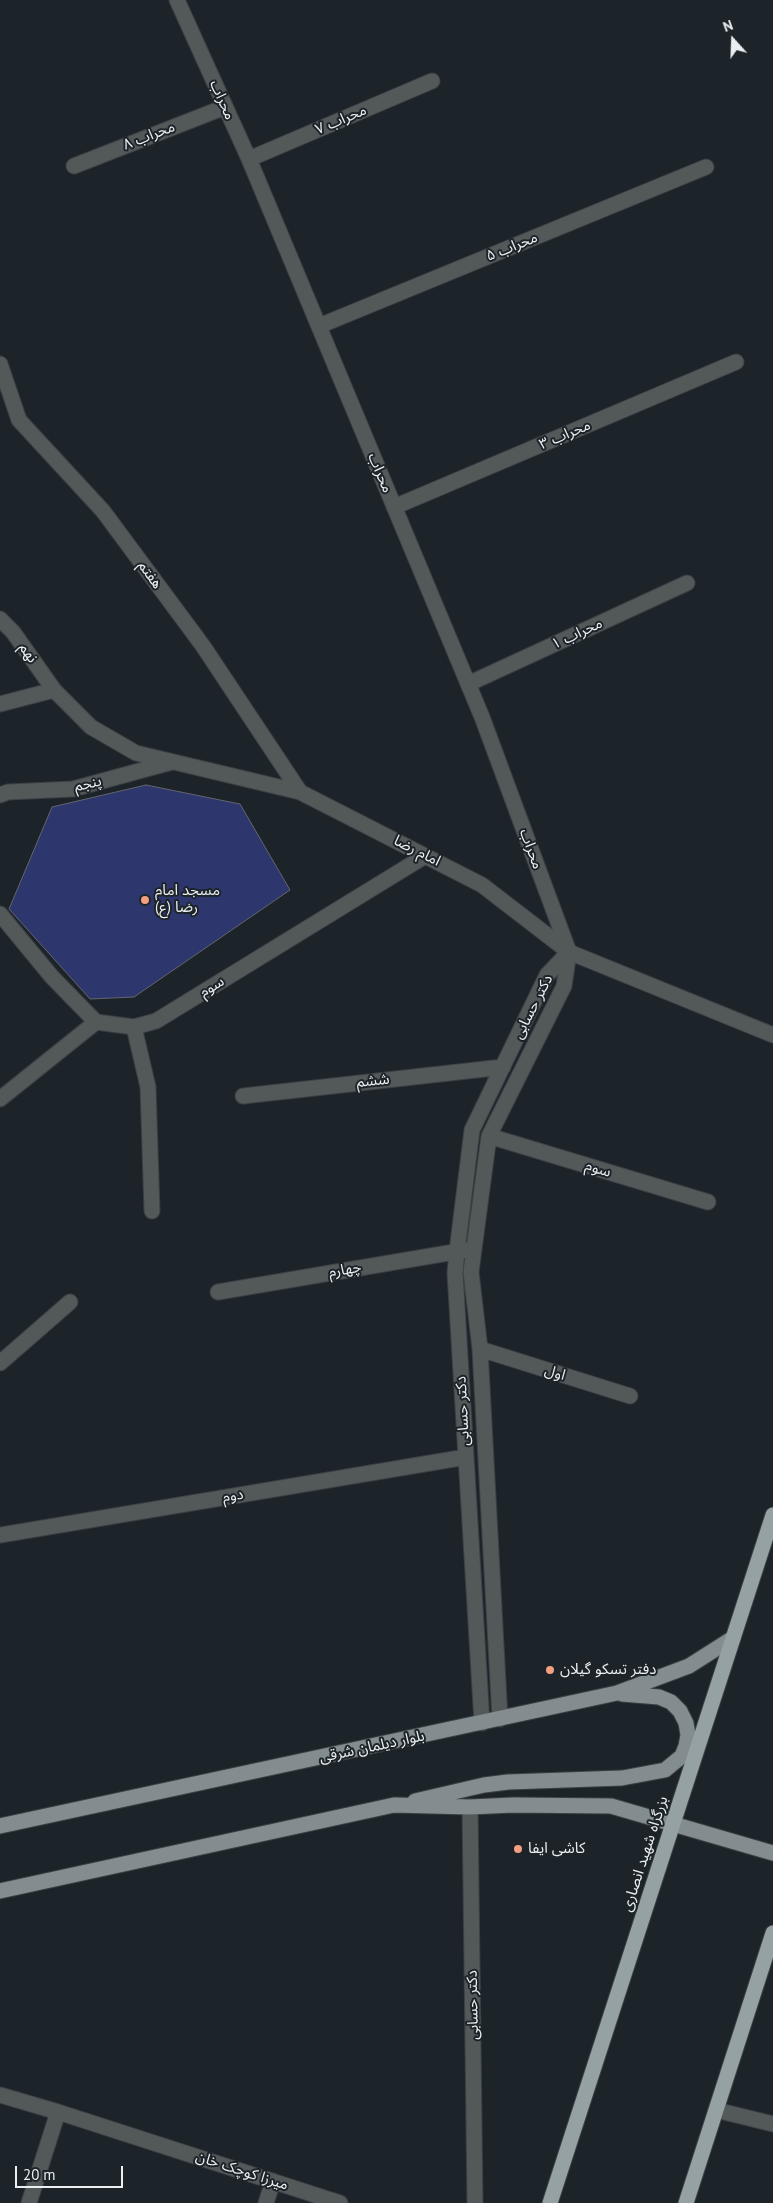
<!DOCTYPE html>
<html>
<head>
<meta charset="utf-8">
<style>
  body { margin:0 }
  #map { position:relative; width:773px; height:2203px; overflow:hidden; background:#1d2429; font-family:"PT Sans",sans-serif }
  canvas { display:block }
  .north { position:absolute; left:708px; top:15px; width:50px; height:50px; -webkit-text-stroke:4px #1d2429; paint-order:stroke; rotate:340deg; font-size:14px; font-weight:700; line-height:20px; text-align:center; color:#eaeff2 }
  .north::after { content:''; display:block; margin:auto; width:18px; height:22px; background:#eaeff2; clip-path:polygon(50% 0,100% 100%,50% 72%,0 100%) }
  .scale { position:absolute; left:15px; top:2166px; width:108px; height:22px; box-sizing:border-box; border:2px solid #eaeff2; border-top:0; padding-left:6px; font-size:15px; line-height:18px; white-space:nowrap; color:#eaeff2; -webkit-text-stroke:4px #1d2429; paint-order:stroke }
</style>
</head>
<body>
<div id="map">
<canvas width="773" height="2203"></canvas>
<div class="north">N</div>
<div class="scale">20 m</div>
</div>
<script>
const context = document.querySelector('canvas').getContext('2d');
context.lineJoin = 'round';
function fill(path, color) {
  context.fillStyle = color;
  context.fill(path, 'evenodd');
}
function toPath(rows) {
  const path = new Path2D();
  for (const r of rows) {
    path.moveTo(r[0], r[1]);
    for (let i = 2; i < r.length; i += 2) path.lineTo(r[i], r[i + 1]);
  }
  return path;
}
function strokePath(path, color, width, dash) {
  context.strokeStyle = color;
  context.lineWidth = width;
  context.lineCap = dash ? 'butt' : 'round';
  context.setLineDash(dash || []);
  context.stroke(path);
}
function write(font, color, halo, rows, align = 'center') {
  context.font = font + ' "PT Sans","Noto Sans Arabic",sans-serif';
  context.lineWidth = 4;
  context.setLineDash([]);
  context.textBaseline = 'middle';
  context.strokeStyle = halo;
  context.fillStyle = color;
  for (const [text, x, y, turn = 0] of rows) {
    context.save();
    context.translate(x, y);
    context.rotate((+turn || 0) * Math.PI / 180);
    context.textAlign = isNaN(turn) ? turn : align;
    if (halo) context.strokeText(text, 0, 0);
    context.fillText(text, 0, 0);
    context.restore();
  }
}
const building = toPath([
  [146,785,240,804,290,890,134,997,90,999,9,909,52,807,146,785]
]);
fill(building, '#2e376d');
strokePath(building, '#63656d', 1);
const minor = toPath([
  [177,0,249,159,482,717,569,952,564,986,489,1136,471,1272,480,1349,500,1719],
  [249,159,432,81],
  [74,166,225,107],
  [319,326,706,167],
  [0,364,19,420,103,511,203,646,300,792],
  [394,507,736,362],
  [0,619,13,632,54,690,91,727,136,753,300,792,482,885,569,952,773,1035],
  [468,684,687,583],
  [0,704,54,690],
  [0,795,8,792,73,789,172,762],
  [0,914,52,977,96,1022],
  [134,1027,148,1087,152,1211],
  [243,1096,503,1067],
  [0,1099,96,1022,134,1027,156,1021,425,856],
  [489,1136,708,1202],
  [218,1292,466,1250],
  [480,1349,630,1396],
  [0,1363,70,1302],
  [0,1535,466,1457],
  [482,1723,455,1273,457,1251,472,1130,547,975,569,952],
  [470,1807,475,2203],
  [0,2095,58,2112,340,2203],
  [716,2110,773,2124],
  [29,2203,58,2112],
  [266,2203,273,2181]
]);
const major = toPath([
  [415,1801,484,1785,508,1782,622,1778,665,1770,682,1756,686,1746,688,1735,686,1723,680,1711,671,1702,659,1697,622,1694],
  [0,1826,617,1693,689,1666,733,1638],
  [0,1891,394,1805,470,1807,513,1805,611,1806,773,1853]
]);
const highway = toPath([
  [550,2203,773,1515],
  [686,2203,773,1933]
]);
strokePath(minor, '#3a4045', 17);
strokePath(major, '#3a4045', 17);
strokePath(highway, '#3a4045', 17);
strokePath(minor, '#535859', 15);
strokePath(major, '#838c8e', 15);
strokePath(highway, '#95a1a3', 15);
for (const [x, y, r, color] of [
  [145,900,5,"#f2a081"],
  [550,1670,5,"#f2a081"],
  [518,1849,5,"#f2a081"]
]) {
  const dot = new Path2D();
  dot.arc(x, y, r, 0, 2 * Math.PI);
  context.fillStyle = color;
  context.fill(dot);
  strokePath(dot, '#1d2429', 2);
}
write('15px', '#eaeff2', '#1d2429', [
  ["محراب",222,100,66],
  ["محراب ۷",341,120,-23],
  ["محراب ۸",149,136,-21],
  ["محراب ۵",512,247,-22],
  ["محراب ۳",565,435,-23],
  ["محراب",380,473,67],
  ["هفتم",150,575,54],
  ["محراب ۱",577,634,-25],
  ["نهم",28,653,55],
  ["پنجم",88,784,-13],
  ["محراب",531,849,70],
  ["امام رضا",417,851,27],
  ["سوم",212,987,-32],
  ["دکتر حسابی",533,1007,-63],
  ["ششم",373,1081,-6],
  ["سوم",598,1169,17],
  ["چهارم",345,1270,-10],
  ["اول",555,1373,17],
  ["دکتر حسابی",463,1411,-93],
  ["دوم",233,1496,-10],
  ["بلوار دیلمان شرقی",372,1747,-12],
  ["بزرگراه شهید انصاری",645,1854,-72],
  ["دکتر حسابی",473,2005,-91],
  ["میرزا کوچک خان",242,2171,18]
]);
write('15px', '#eaeff2', '#1d2429', [
  ["مسجد امام",155,891],
  ["رضا (ع)",155,908],
  ["دفتر تسکو گیلان",560,1670],
  ["کاشی ایفا",528,1849]
], 'left');
</script>
</body>
</html>
